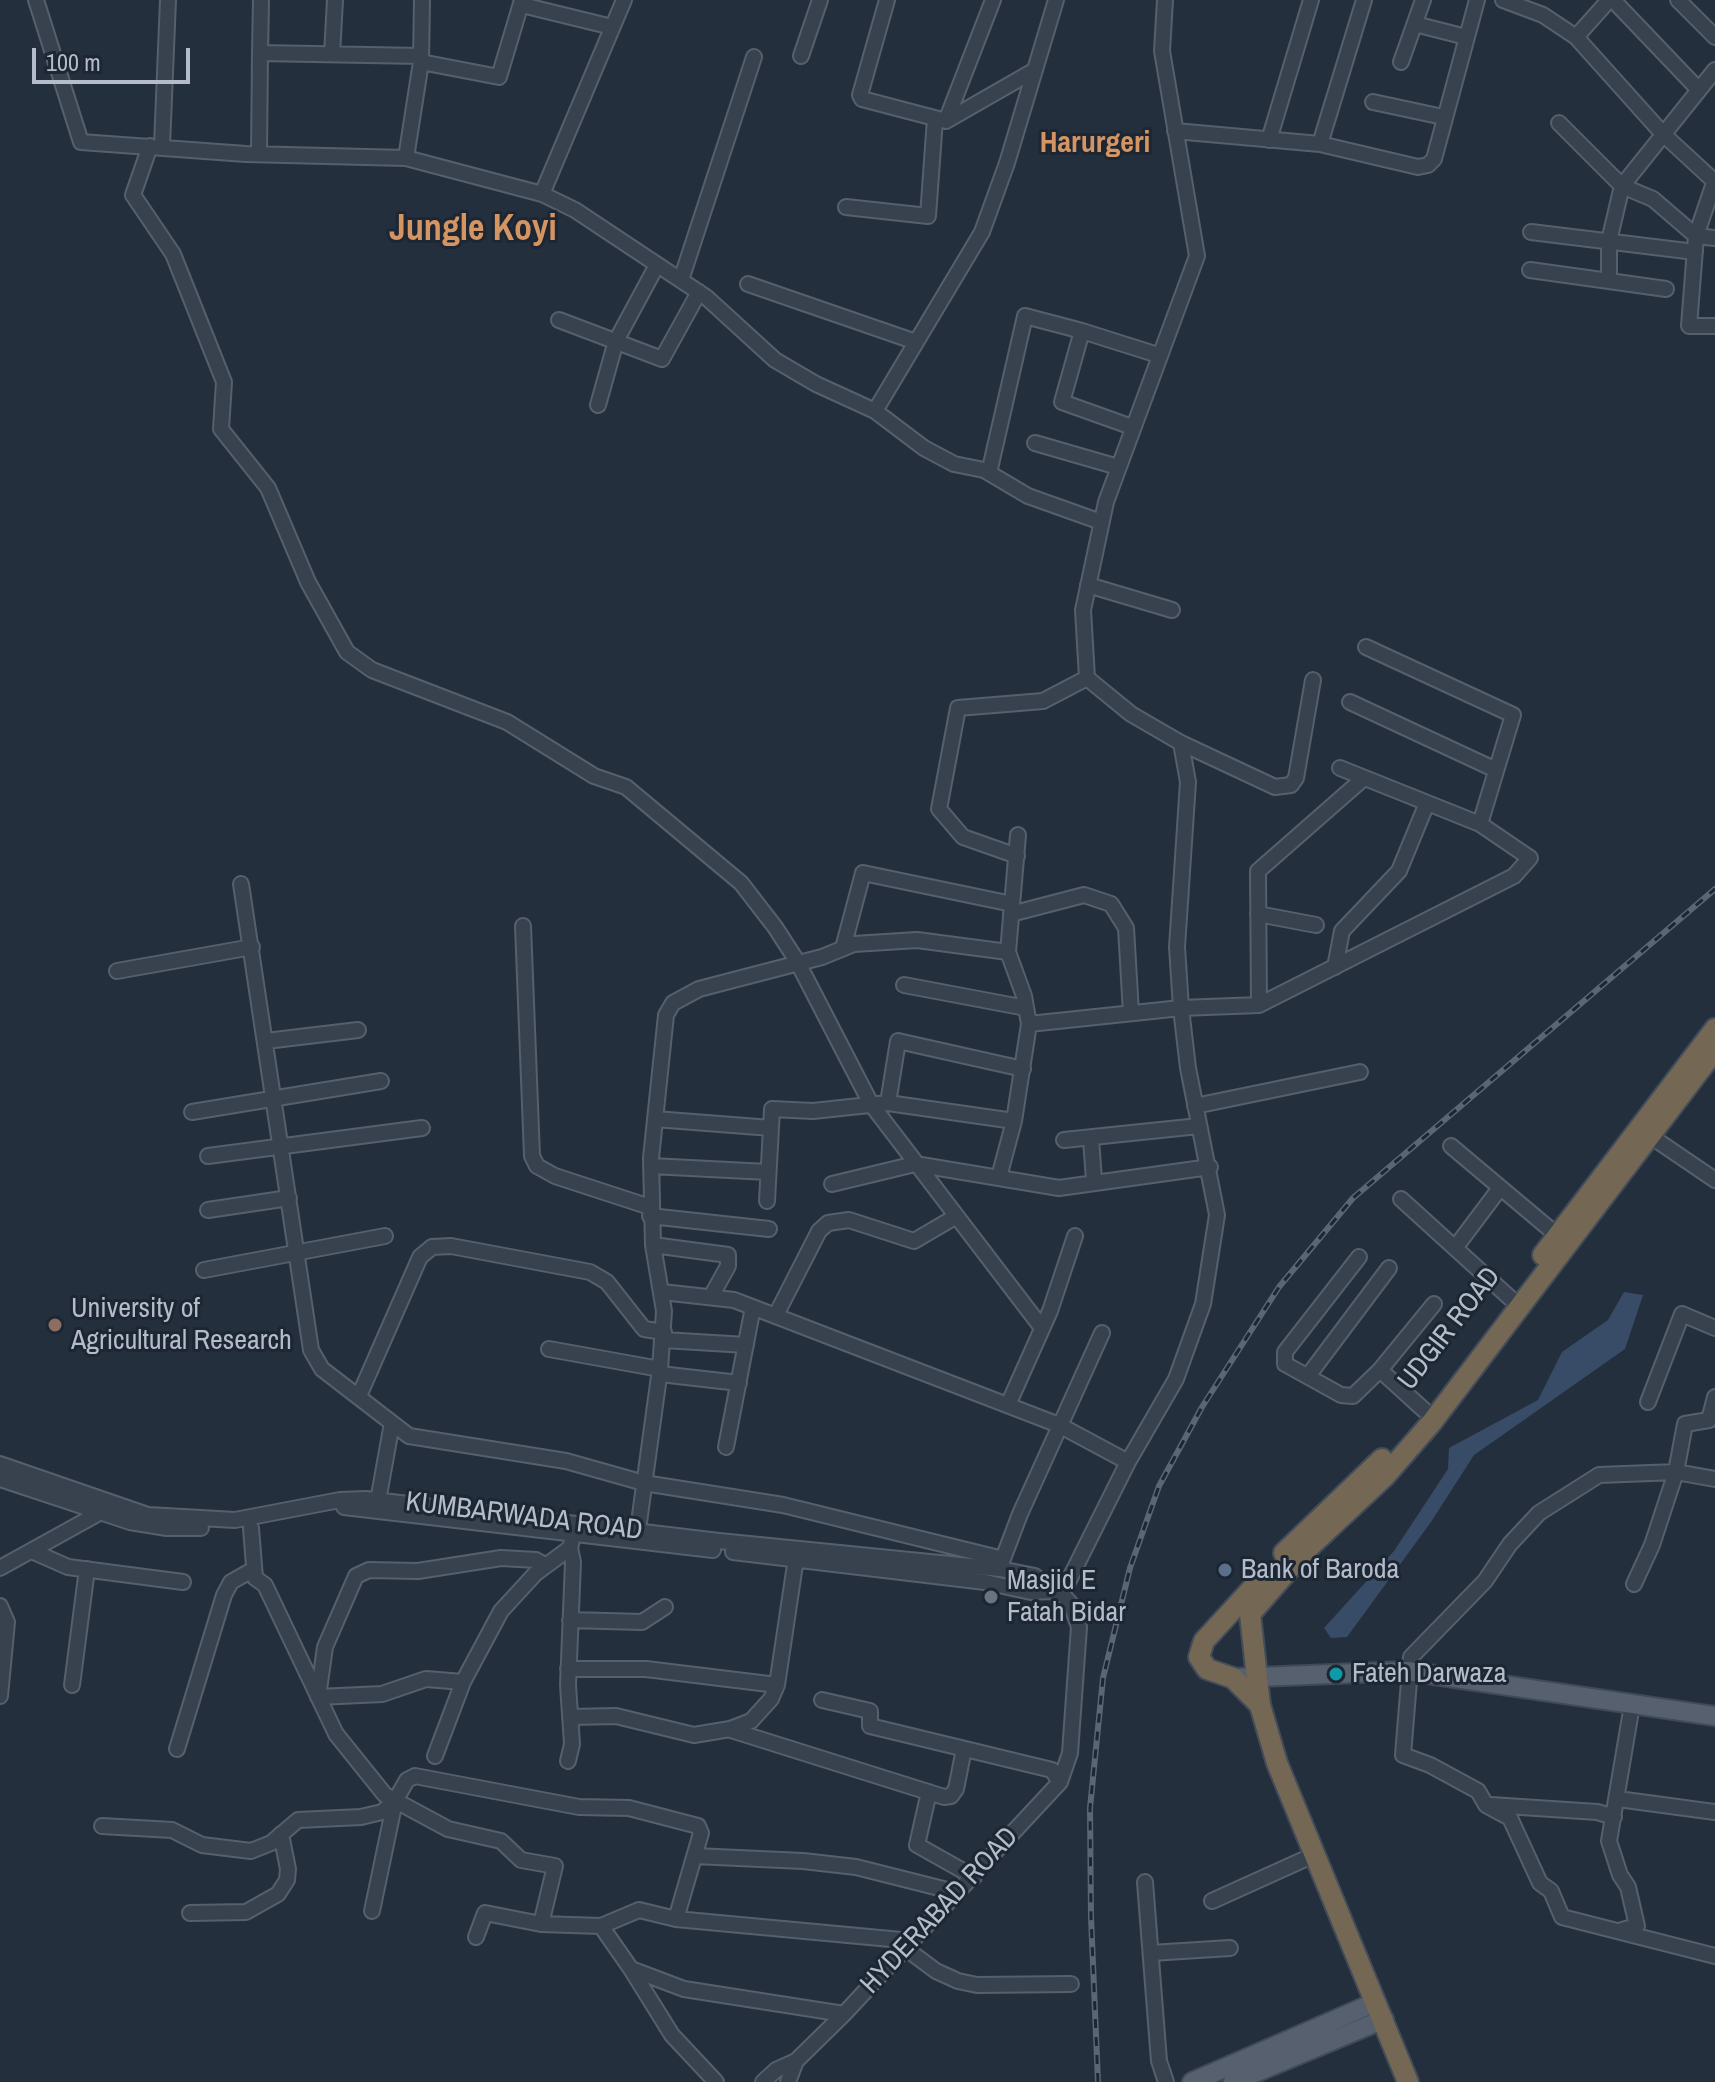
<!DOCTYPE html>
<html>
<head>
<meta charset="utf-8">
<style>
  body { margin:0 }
  #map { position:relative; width:1715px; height:2082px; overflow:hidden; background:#242f3e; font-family:"Archivo Narrow",sans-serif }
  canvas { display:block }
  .scale { position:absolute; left:32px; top:48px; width:158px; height:36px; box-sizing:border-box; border:4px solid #b4bcc9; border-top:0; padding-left:10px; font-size:24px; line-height:28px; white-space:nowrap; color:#b4bcc9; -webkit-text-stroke:6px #1d2633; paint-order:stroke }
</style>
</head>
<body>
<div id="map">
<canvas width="1715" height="2082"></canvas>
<div class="scale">100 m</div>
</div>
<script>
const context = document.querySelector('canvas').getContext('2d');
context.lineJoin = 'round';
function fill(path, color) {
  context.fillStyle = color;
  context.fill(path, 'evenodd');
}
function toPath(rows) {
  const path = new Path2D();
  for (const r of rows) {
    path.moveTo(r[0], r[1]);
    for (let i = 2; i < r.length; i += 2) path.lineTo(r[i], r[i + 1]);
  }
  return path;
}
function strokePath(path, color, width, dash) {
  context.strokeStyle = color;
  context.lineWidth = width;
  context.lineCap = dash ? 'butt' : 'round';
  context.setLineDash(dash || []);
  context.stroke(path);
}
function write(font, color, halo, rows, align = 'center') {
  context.font = font + ' "Archivo Narrow",sans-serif';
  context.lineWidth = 6;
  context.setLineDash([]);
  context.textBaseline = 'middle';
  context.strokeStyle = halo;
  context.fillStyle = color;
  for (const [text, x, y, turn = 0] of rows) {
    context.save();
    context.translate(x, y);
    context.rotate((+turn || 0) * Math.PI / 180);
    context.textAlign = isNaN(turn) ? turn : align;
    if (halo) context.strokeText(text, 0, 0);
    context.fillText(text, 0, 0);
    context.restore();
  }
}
fill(toPath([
  [1624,1292,1643,1295,1625,1349,1474,1455,1431,1522,1347,1637,1331,1638,1324,1628,1394,1551,1448,1469,1449,1448,1538,1400,1562,1352,1608,1320]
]), '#394c67');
const minor = toPath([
  [36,0,81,142,246,154,406,158,542,194,575,210,706,297,775,360,816,384,875,411,924,448,954,464,984,470,1028,496,1101,522],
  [887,0,860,95,862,99,946,121,1035,70],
  [1503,0,1543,15,1576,37,1609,0],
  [1613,0,1698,89],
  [1678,0,1715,37],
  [522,5,612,27],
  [1415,24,1466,37],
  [1576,37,1663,134,1714,181],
  [260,53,261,0],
  [332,54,335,0],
  [801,56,820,0],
  [421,62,499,77,522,0],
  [1401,62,1423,0],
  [1373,102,1443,117],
  [946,121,993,0],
  [1559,123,1622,186,1653,199,1696,236,1715,238],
  [1175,131,1320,144,1418,167,1428,165,1434,159,1477,0],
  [1269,140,1311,0],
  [1320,144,1364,0],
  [150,146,133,195,173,254,224,382,221,429,268,488,308,582,347,652,372,670,507,722,594,776,626,787,741,883,775,927,797,961,871,1104,1042,1328],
  [162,146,168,0],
  [259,154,260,53,421,56],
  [406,158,421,62,422,0],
  [1715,180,1696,236,1689,326,1715,326],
  [542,194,624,0],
  [846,207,928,216,935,119],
  [1531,232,1695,252],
  [1530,270,1609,281,1609,241,1622,186,1715,70],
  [681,280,754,57],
  [1609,281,1666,289],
  [748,284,916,342],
  [559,320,662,359,699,292],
  [1082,331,1158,355],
  [598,405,616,341,657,265],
  [875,411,982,232,1007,163,1056,0],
  [1035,443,1118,467],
  [989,473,1025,316,1082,331,1062,402,1132,427],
  [1088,585,1172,610],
  [1366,647,1513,715,1480,824],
  [1350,702,1496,770],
  [1181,743,1275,787,1291,785,1296,778,1313,680],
  [1017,856,963,837,939,809,958,708,1043,701,1087,678],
  [241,884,311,1350,322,1369,409,1436,566,1461,644,1483,783,1505,1003,1559],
  [1011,914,1084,895,1111,904,1126,928,1131,1013],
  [1258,914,1316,925],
  [523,926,532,1156,537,1166,555,1176,650,1207],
  [843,948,863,873,1012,904],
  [1008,952,1018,835],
  [1335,967,1342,931,1399,871,1427,803],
  [117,971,252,947],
  [904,985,1026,1008],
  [1259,1005,1258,871,1364,778],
  [266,1041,358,1030],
  [888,1103,1014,1121,1029,1024],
  [1195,1106,1360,1072],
  [192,1112,381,1081],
  [655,1119,771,1128],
  [1643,1131,1715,1180],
  [1091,1139,1094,1180],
  [1064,1140,1199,1126],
  [1451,1146,1558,1236],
  [208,1156,422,1128],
  [651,1166,768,1172],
  [999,1177,1014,1121],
  [832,1184,915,1164,1059,1188,1210,1167],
  [1401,1199,1510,1298],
  [767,1201,772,1109,813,1111,888,1103,898,1041,1023,1069],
  [208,1210,289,1198],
  [650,1216,769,1229],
  [653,1245,728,1255,728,1266,712,1295],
  [1455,1248,1500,1188],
  [1359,1257,1285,1352,1285,1364,1341,1395,1353,1396,1380,1370,1434,1304],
  [204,1270,385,1236],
  [662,1292,734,1300,1059,1425,1128,1462],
  [776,1315,819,1231,828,1223,849,1220,914,1241,955,1217],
  [664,1340,746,1345],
  [549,1349,660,1369,637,1537],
  [660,1369,664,1311,653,1245,651,1158,666,1015,673,1003,699,989,822,957,854,944,917,940,1008,952,1024,996,1029,1024,1181,1008,1259,1005,1514,876,1530,858,1480,824,1340,768],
  [1380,1370,1424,1410],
  [660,1374,739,1383],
  [1308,1376,1389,1268],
  [359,1396,420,1257,432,1247,451,1246,590,1272,607,1282,644,1329,664,1332],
  [1648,1402,1682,1314,1715,1328],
  [1008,1405,1050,1311,1075,1236],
  [726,1447,753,1307],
  [0,1464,148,1515,235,1520,340,1500,366,1499,719,1541,1000,1569,1035,1576,1050,1591,1062,1594,1071,1604,1079,1627,1070,1753,1060,1782,844,2014,796,2061,776,2070,763,2082],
  [0,1479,130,1522,167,1528,201,1528],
  [1715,1479,1676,1472,1599,1475,1539,1513,1510,1544,1485,1581,1411,1657,1403,1755,1430,1765,1478,1791,1486,1805,1510,1818,1540,1883,1551,1891,1562,1917,1715,1956],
  [378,1501,392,1423],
  [344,1507,713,1550],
  [251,1528,255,1578,265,1585,336,1734,385,1795,448,1829,501,1841,521,1860,555,1866,541,1924,601,1926,631,1969,684,1989,844,2014],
  [34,1552,68,1567,183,1582],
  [733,1552,985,1582,1031,1592,1050,1591],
  [1001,1564,1020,1514,1102,1333],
  [0,1568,101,1512],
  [1634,1584,1652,1545,1676,1472,1685,1424,1709,1420,1715,1397],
  [1062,1594,1128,1462,1176,1379,1203,1304,1217,1215,1188,1068,1181,1008,1177,947,1188,782,1181,743,1131,714,1087,678,1083,610,1106,502,1197,256,1162,51,1165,0],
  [0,1606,7,1622,0,1696],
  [570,1620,642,1622,665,1607],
  [568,1669,646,1669,777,1685],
  [72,1685,87,1569],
  [318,1697,382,1694,426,1679,463,1682,501,1611,536,1573,570,1548,573,1536],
  [318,1697,325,1647,356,1576,369,1570,418,1571,501,1558,536,1560,545,1565],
  [822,1700,870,1711,870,1726,1052,1770,1060,1782],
  [572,1717,616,1716,694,1735,730,1729,751,1721,771,1699,777,1685,796,1558],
  [731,1730,944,1797,951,1796,956,1789,964,1749],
  [177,1749,224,1595,231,1582,254,1569],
  [435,1756,463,1682],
  [568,1761,572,1744,568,1685,573,1562,570,1548],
  [929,1792,917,1845,974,1877],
  [1618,1799,1715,1812],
  [1491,1805,1597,1812,1614,1817],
  [102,1826,172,1830,202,1845,251,1851,271,1843,298,1820,361,1817,382,1812,395,1801],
  [695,1856,803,1861,856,1867,959,1893],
  [1145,1882,1159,2061,1166,2082],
  [1212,1901,1316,1854],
  [372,1911,395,1801,407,1780,415,1776,579,1807,629,1808,698,1826,701,1833,676,1919,912,1941],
  [190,1913,246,1912,278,1894,287,1880,288,1869,281,1834],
  [601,1926,639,1910,676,1919],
  [1622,1930,1637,1926,1628,1887,1620,1875,1609,1841,1632,1705],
  [476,1937,485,1913,541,1924],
  [905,1948,936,1971,958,1981,977,1985,1071,1984],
  [1151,1953,1230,1948],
  [631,1969,672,2035,716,2082],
  [788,2082,796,2061]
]);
const major = toPath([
  [1233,1678,1407,1671,1715,1716],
  [1192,2082,1376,2002],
  [1233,2082,1384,2019]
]);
const highway = toPath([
  [1543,1255,1715,1029],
  [1284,1553,1382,1459],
  [1260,1580,1204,1641,1199,1657,1207,1669,1233,1678,1260,1705],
  [1408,2082,1277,1763,1260,1705,1250,1614,1304,1552,1385,1476,1432,1422,1715,1050]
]);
strokePath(minor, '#565f6c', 18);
strokePath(major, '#414a57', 22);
strokePath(highway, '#434c59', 24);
strokePath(minor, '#38414e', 14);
strokePath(major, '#56606e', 18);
strokePath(highway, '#746855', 20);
const rail = toPath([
  [1098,2082,1091,1917,1090,1808,1103,1678,1130,1568,1159,1486,1202,1407,1279,1287,1353,1198,1715,889]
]);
strokePath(rail, '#5a6575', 6);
strokePath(rail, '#1d2633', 3, [9]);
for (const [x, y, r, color] of [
  [55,1325,8,"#8d6e63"],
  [1225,1570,8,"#5c6f8a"],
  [991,1597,8,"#6b7280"],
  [1336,1674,8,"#0f9aa8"]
]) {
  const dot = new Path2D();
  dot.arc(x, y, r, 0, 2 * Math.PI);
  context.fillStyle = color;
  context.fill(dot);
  strokePath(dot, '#1d2633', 3);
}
write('28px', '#b4bcc9', '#1d2633', [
  ["University of",71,1309],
  ["Agricultural Research",71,1341],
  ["Bank of Baroda",1241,1570],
  ["Masjid E",1007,1581],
  ["Fatah Bidar",1007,1613],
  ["Fateh Darwaza",1352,1674]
], 'left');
write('28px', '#b4bcc9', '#1d2633', [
  ["UDGIR ROAD",1450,1329,-52],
  ["KUMBARWADA ROAD",524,1517,7],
  ["HYDERABAD ROAD",940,1911,-47]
]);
write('bold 30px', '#d59563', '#1d2633', [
  ["Harurgeri",1095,144]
]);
write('bold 36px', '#d59563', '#1d2633', [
  ["Jungle Koyi",473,230]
]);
</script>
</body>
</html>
